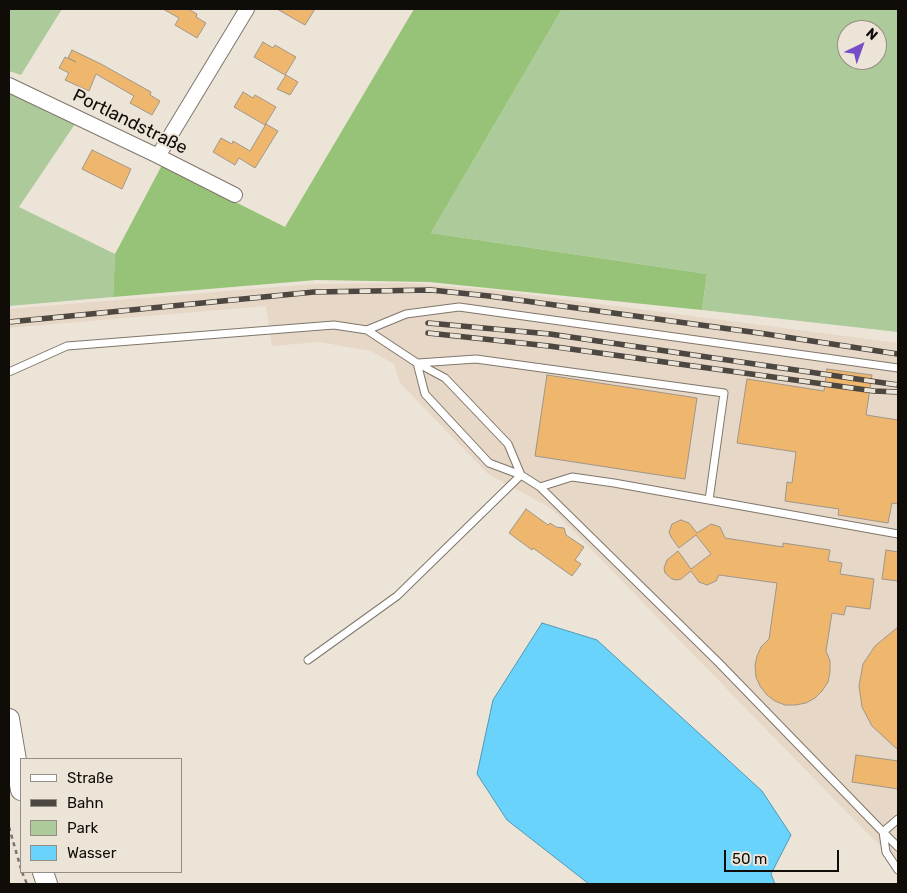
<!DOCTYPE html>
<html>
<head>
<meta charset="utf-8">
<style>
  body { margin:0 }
  #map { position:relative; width:907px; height:893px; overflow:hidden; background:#ede4d8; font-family:Rubik,sans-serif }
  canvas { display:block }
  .frame { position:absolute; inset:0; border:10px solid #100d09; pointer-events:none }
  .legend { position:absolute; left:20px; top:758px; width:162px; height:115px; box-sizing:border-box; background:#ede4d8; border:1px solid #958e85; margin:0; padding:6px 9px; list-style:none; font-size:15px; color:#100d09 }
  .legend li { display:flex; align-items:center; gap:10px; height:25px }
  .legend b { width:25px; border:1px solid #958e85 }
  .north { position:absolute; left:837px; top:20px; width:50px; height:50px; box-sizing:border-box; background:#ede4d8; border:1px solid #958e85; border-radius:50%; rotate:42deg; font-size:14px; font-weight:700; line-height:20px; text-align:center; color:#100d09 }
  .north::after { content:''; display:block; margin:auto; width:18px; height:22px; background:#754ec7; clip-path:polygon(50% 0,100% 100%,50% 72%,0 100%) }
  .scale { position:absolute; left:724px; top:850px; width:115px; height:22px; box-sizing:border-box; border:2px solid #100d09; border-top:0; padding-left:6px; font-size:15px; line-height:18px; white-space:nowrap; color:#100d09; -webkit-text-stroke:4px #ede4d8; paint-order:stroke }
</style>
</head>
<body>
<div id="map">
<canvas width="907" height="893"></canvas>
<div class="frame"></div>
<ul class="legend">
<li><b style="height:6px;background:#fff"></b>Straße</li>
<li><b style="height:6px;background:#4c4741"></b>Bahn</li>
<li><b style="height:14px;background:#adca9b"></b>Park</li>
<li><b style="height:14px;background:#6ad3fc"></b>Wasser</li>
</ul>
<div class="north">N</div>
<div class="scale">50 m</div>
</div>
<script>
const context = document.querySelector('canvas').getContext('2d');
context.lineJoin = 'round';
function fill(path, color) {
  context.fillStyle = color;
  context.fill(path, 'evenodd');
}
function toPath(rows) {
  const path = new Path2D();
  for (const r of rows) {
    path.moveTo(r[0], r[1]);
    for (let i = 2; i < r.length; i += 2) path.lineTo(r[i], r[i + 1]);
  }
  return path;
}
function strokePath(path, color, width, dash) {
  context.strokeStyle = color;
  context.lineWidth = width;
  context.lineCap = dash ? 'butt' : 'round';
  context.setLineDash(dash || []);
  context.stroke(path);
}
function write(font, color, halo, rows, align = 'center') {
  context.font = font + ' Rubik,sans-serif';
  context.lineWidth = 4;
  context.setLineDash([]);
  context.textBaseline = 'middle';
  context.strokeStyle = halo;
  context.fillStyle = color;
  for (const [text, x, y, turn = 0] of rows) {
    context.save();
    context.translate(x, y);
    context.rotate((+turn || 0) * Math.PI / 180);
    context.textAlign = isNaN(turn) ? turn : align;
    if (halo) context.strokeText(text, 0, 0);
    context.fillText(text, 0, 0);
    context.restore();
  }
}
fill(toPath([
  [406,283,493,290,898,343,898,862,866,832,551,508,488,474,400,383,394,364,371,351,319,342,272,346,266,306,9,328,9,309,312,284]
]), '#e6d7c6');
fill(toPath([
  [9,9,62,9,21,75,9,71],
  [562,9,898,9,898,332,702,310,707,274,431,233],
  [847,30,877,30,877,60,847,60],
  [9,91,75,124,19,207,115,254,113,297,9,306]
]), '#adca9b');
fill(toPath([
  [414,9,562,9,431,233,707,274,702,310,429,282,316,280,113,297,115,254,162,165,285,227]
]), '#96c378');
const water = toPath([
  [542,623,597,640,762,791,791,835,771,874,775,884,589,884,507,820,477,774,493,700,542,623]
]);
fill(water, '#6ad3fc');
strokePath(water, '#4f98b3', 1);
const building = toPath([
  [163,9,188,9,197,14,196,17,206,23,197,38,175,25,179,18,163,9],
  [277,9,315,9,305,25,277,9],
  [263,42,273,48,275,45,296,57,285,75,254,57,263,42],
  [72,50,101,64,151,92,150,95,160,101,152,115,130,103,134,96,96,74,89,91,65,80,69,73,59,68,65,57,76,62,68,58,72,50],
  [286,75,298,82,290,95,277,89,286,75],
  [243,92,253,98,255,95,276,107,265,125,234,107,243,92],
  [266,124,278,131,255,168,239,158,235,165,213,152,221,138,232,144,233,141,250,151,266,124],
  [92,150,131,169,122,189,82,169,92,150],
  [827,369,872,375,866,415,898,420,898,504,892,503,888,523,838,515,839,509,785,501,787,482,792,483,796,452,737,443,747,379,824,391,827,369],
  [547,375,697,398,685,479,535,456,547,375],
  [526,509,548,525,550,523,556,527,564,528,566,535,584,547,575,560,581,564,572,576,533,548,532,550,509,533,526,509],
  [681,520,689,523,697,533,711,524,720,527,725,538,783,547,783,543,830,550,828,561,842,563,840,574,874,579,870,609,846,606,844,615,832,613,826,651,830,661,830,672,828,682,822,691,815,698,806,703,795,705,785,705,775,701,767,695,760,686,756,677,755,666,757,656,761,647,769,639,777,583,719,575,716,581,707,585,699,582,691,571,681,579,677,580,672,579,665,573,664,568,667,560,678,551,691,569,711,554,696,535,679,548,671,537,669,532,672,524,681,520],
  [886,550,898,552,898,581,882,579,886,550],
  [898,627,898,750,872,726,862,707,859,686,863,664,875,646,898,627],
  [856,755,898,761,898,789,852,782,856,755]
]);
fill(building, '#efb76d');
strokePath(building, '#9f968b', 1);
const service = toPath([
  [367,330,406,314,459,307,898,368],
  [418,363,476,359,724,393,709,500],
  [9,372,67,346,334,325,367,330,417,363,425,394,489,463,521,475,540,487,719,663,883,832,886,852,898,870],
  [540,487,572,477,614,483,898,534],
  [308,660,397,596,521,475,508,444,445,378,417,363],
  [898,819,883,832,898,847]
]);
const minor = toPath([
  [9,85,158,156,235,195],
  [158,156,247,9]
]);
const secondary = toPath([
  [9,719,21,790],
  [43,872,47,884]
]);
strokePath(service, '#7f766c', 9);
strokePath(minor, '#7f766c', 16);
strokePath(secondary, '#7f766c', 22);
strokePath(toPath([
  [9,827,21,869],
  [22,872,27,884]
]), '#7a746c', 2.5, [4, 4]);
strokePath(service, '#fff', 7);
strokePath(minor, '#fff', 14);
strokePath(secondary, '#fff', 20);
const rail = toPath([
  [9,322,314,292,431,290,489,296,759,333,898,354],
  [428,323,550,334,898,385],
  [428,333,549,346,874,391,898,392]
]);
strokePath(rail, '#4c4741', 5.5);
strokePath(rail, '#ede4d8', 4, [11]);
write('18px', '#100d09', '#ede4d8', [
  ["Portlandstraße",130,122,26]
]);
</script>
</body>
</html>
